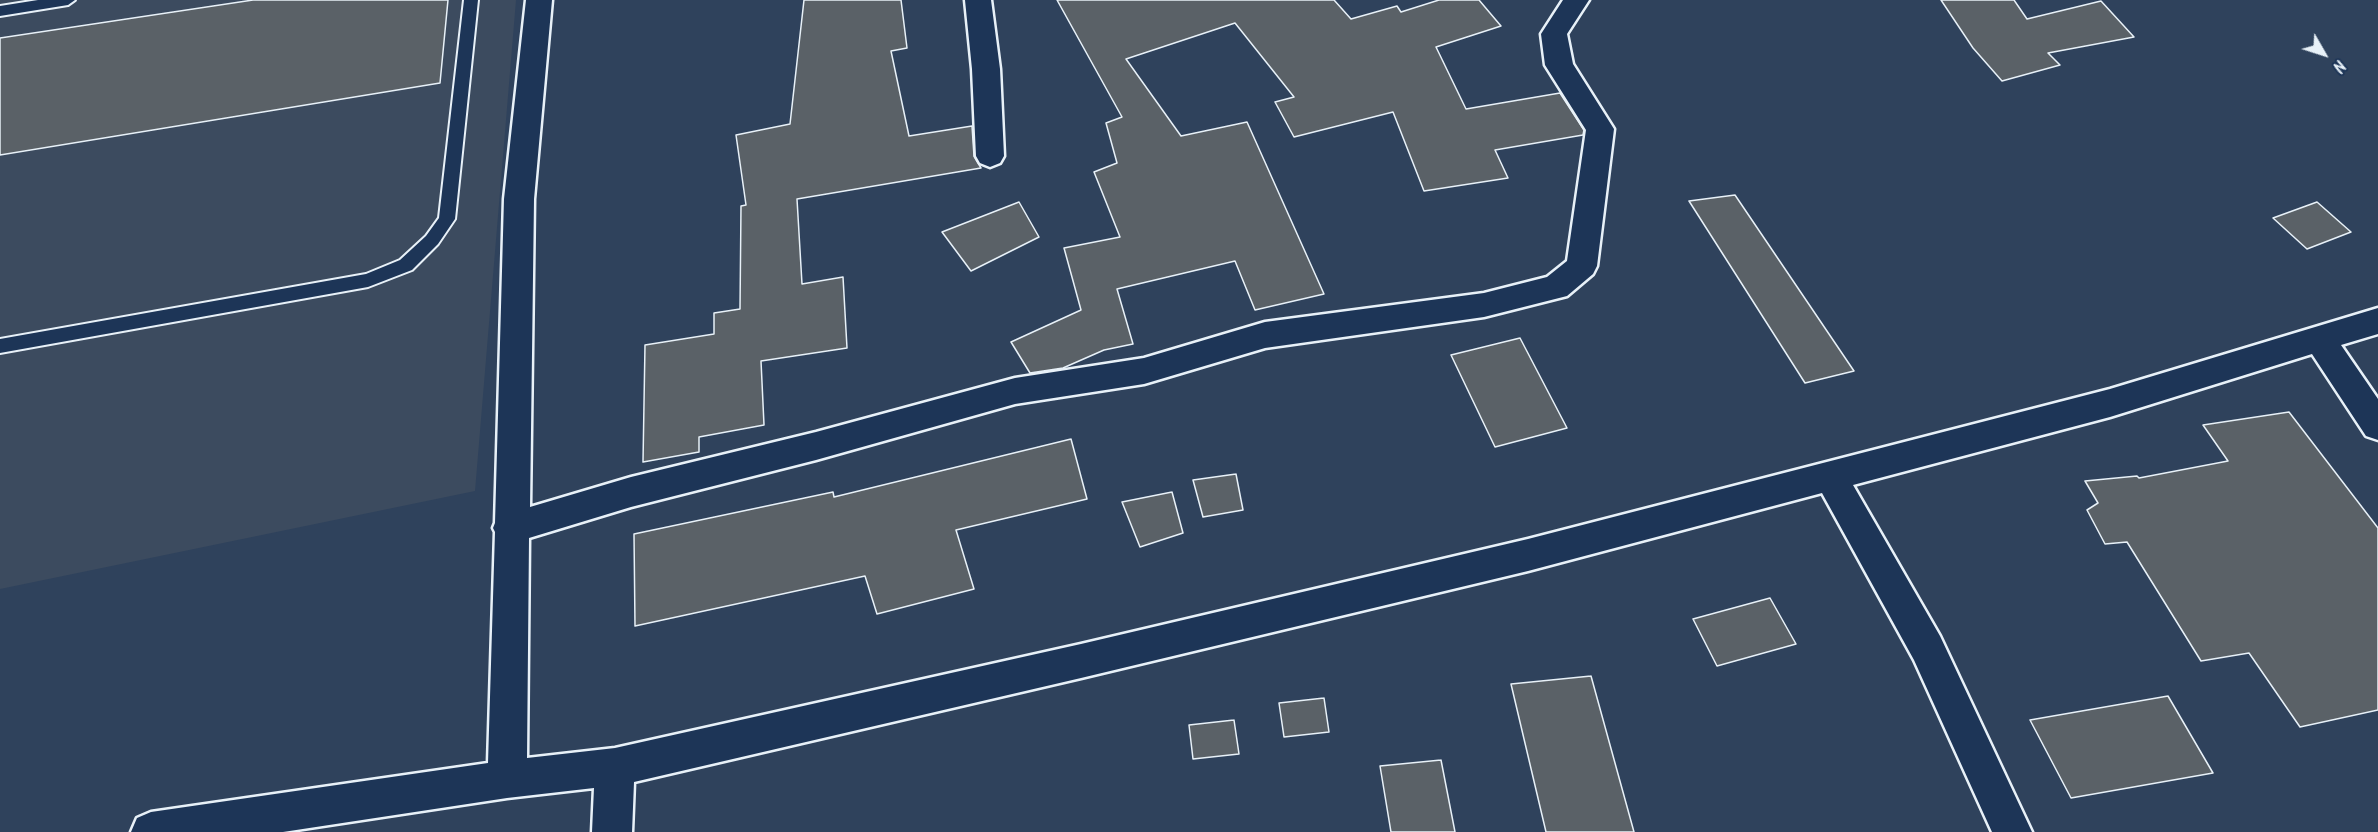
<!DOCTYPE html>
<html>
<head>
<meta charset="utf-8">
<style>
  body { margin:0 }
  #map { position:relative; width:2378px; height:832px; overflow:hidden; background:#2f425c; font-family:Kalam,sans-serif }
  canvas { display:block }
  .north { position:absolute; left:2294px; top:24px; width:60px; height:60px; -webkit-text-stroke:4px #1d3557; paint-order:stroke; rotate:129deg; font-size:16px; font-weight:700; line-height:24px; text-align:center; color:#e8f1f8 }
  .north::after { content:''; display:block; margin:auto; width:21px; height:27px; background:#e8f1f8; clip-path:polygon(50% 0,100% 100%,50% 72%,0 100%) }
</style>
</head>
<body>
<div id="map">
<canvas width="2378" height="832"></canvas>
<div class="north">N</div>
</div>
<script>
const context = document.querySelector('canvas').getContext('2d');
context.lineJoin = 'round';
function fill(path, color) {
  context.fillStyle = color;
  context.fill(path, 'evenodd');
}
function toPath(rows) {
  const path = new Path2D();
  for (const r of rows) {
    path.moveTo(r[0], r[1]);
    for (let i = 2; i < r.length; i += 2) path.lineTo(r[i], r[i + 1]);
  }
  return path;
}
function strokePath(path, color, width, dash) {
  context.strokeStyle = color;
  context.lineWidth = width;
  context.lineCap = dash ? 'butt' : 'round';
  context.setLineDash(dash || []);
  context.stroke(path);
}
fill(toPath([
  [0,0,516,0,475,491,0,589]
]), '#3c4b5f');
const building = toPath([
  [253,0,448,0,440,83,0,155,0,38,253,0],
  [804,0,901,0,907,48,891,51,909,136,972,126,974,156,981,168,797,199,802,284,843,277,847,348,761,361,764,425,699,437,699,452,643,462,645,345,714,334,714,313,740,309,741,206,746,205,736,135,790,124,804,0],
  [1057,0,1334,0,1351,19,1397,6,1401,12,1439,0,1479,0,1501,26,1436,47,1466,109,1560,93,1584,130,1583,135,1495,150,1508,178,1424,191,1393,112,1294,137,1275,102,1294,97,1235,23,1126,59,1181,136,1247,122,1324,294,1255,310,1235,261,1117,289,1133,344,1104,350,1063,368,1030,373,1011,342,1081,310,1064,248,1120,237,1094,172,1117,163,1106,123,1122,117,1057,0],
  [1941,0,2014,0,2027,19,2101,1,2134,37,2048,53,2060,65,2002,81,1973,48,1941,0],
  [1735,195,1854,371,1805,383,1689,201,1735,195],
  [1019,202,1039,237,971,271,942,232,1019,202],
  [2317,202,2351,232,2307,249,2273,218,2317,202],
  [1520,338,1567,428,1495,447,1451,355,1520,338],
  [2289,412,2378,528,2378,710,2300,727,2249,653,2201,661,2127,542,2105,544,2087,510,2098,503,2085,481,2137,476,2139,478,2228,461,2203,425,2289,412],
  [1071,439,1087,499,956,530,974,589,877,614,865,576,635,626,634,534,833,492,834,497,1071,439],
  [1236,474,1243,510,1203,517,1193,480,1236,474],
  [1172,492,1183,533,1140,547,1122,502,1172,492],
  [1770,598,1796,644,1717,666,1693,619,1770,598],
  [1591,676,1634,832,1546,832,1511,684,1591,676],
  [2168,696,2213,773,2071,798,2030,720,2168,696],
  [1324,698,1329,732,1284,737,1279,703,1324,698],
  [1234,720,1239,754,1193,759,1189,725,1234,720],
  [1441,760,1455,832,1391,832,1380,766,1441,760]
]);
fill(building, '#5a6167');
strokePath(building, '#e8f1f8', 1.5);
const service = toPath([
  [38,0,75,0,68,5,0,16,0,6,38,0],
  [464,0,478,0,455,219,438,244,412,270,368,287,0,353,0,339,366,274,400,260,426,236,439,218,464,0]
]);
const minor = toPath([
  [526,0,552,0,534,199,530,507,631,477,816,432,1015,378,1144,358,1265,322,1484,293,1547,277,1567,261,1586,130,1545,65,1541,34,1563,0,1589,0,1567,34,1573,64,1614,129,1597,266,1593,274,1567,296,1484,317,1265,348,1144,384,1015,404,816,460,631,507,529,538,527,758,615,748,1081,644,1528,539,2110,389,2378,308,2378,334,2341,345,2378,399,2378,440,2366,436,2312,354,2110,417,1853,485,1940,636,2032,832,1992,832,1914,660,1822,493,1528,571,1081,678,634,782,632,832,592,832,594,788,507,798,283,832,131,832,137,818,151,812,488,763,495,532,493,528,495,523,504,199,526,0],
  [965,0,991,0,1000,69,1004,156,1000,163,990,167,980,163,976,156,972,69,965,0]
]);
strokePath(service, '#e8f1f8', 4);
strokePath(minor, '#e8f1f8', 5);
fill(service, '#1d3557');
fill(minor, '#1d3557');
</script>
</body>
</html>
